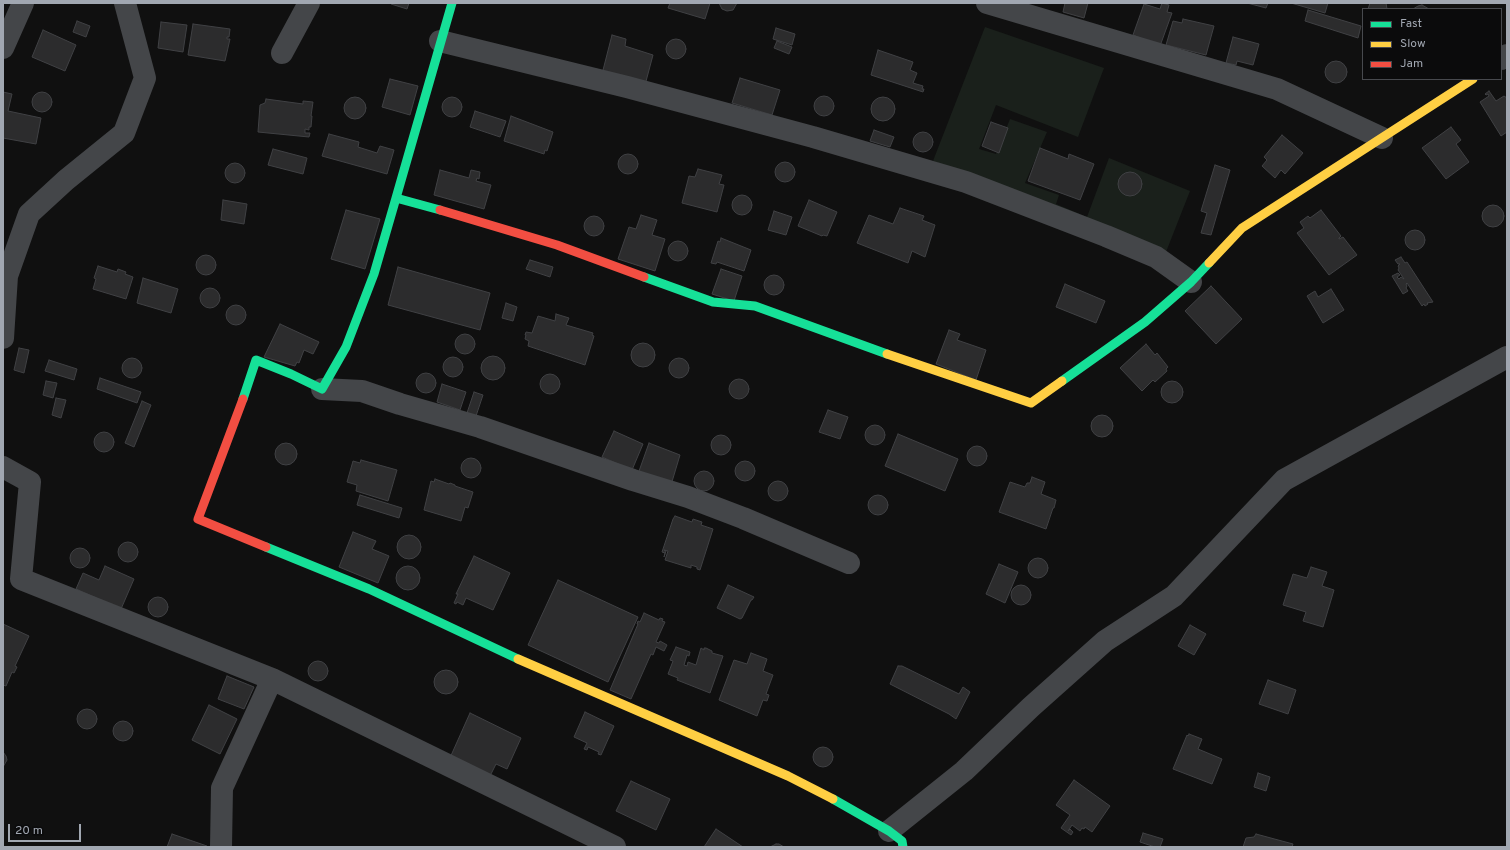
<!DOCTYPE html>
<html>
<head>
<meta charset="utf-8">
<style>
  body { margin:0 }
  #map { position:relative; width:1510px; height:850px; overflow:hidden; background:#101010; font-family:Overpass,sans-serif }
  canvas { display:block }
  .frame { position:absolute; inset:0; border:4px solid #a1a7b1; pointer-events:none }
  .legend { position:absolute; left:1362px; top:8px; width:140px; height:72px; box-sizing:border-box; background:#0b0b0c; border:1px solid #47494e; margin:0; padding:5px 7px; list-style:none; font-size:12px; color:#a1a7b1 }
  .legend li { display:flex; align-items:center; gap:8px; height:20px }
  .legend b { width:20px; border:1px solid #47494e }
  .scale { position:absolute; left:8px; top:824px; width:73px; height:18px; box-sizing:border-box; border:2px solid #a1a7b1; border-top:0; padding-left:5px; font-size:12px; line-height:14px; white-space:nowrap; color:#a1a7b1; -webkit-text-stroke:3px #0b0b0c; paint-order:stroke }
</style>
</head>
<body>
<div id="map">
<canvas width="1510" height="850"></canvas>
<div class="frame"></div>
<ul class="legend">
<li><b style="height:5px;background:#16e098"></b>Fast</li>
<li><b style="height:5px;background:#ffcf43"></b>Slow</li>
<li><b style="height:5px;background:#f24e42"></b>Jam</li>
</ul>
<div class="scale">20 m</div>
</div>
<script>
const context = document.querySelector('canvas').getContext('2d');
context.lineJoin = 'round';
function fill(path, color) {
  context.fillStyle = color;
  context.fill(path, 'evenodd');
}
function toPath(rows) {
  const path = new Path2D();
  for (const r of rows) {
    if (r.length === 3) {
      path.moveTo(r[0] + r[2], r[1]);
      path.arc(r[0], r[1], r[2], 0, 2 * Math.PI);
      continue;
    }
    path.moveTo(r[0], r[1]);
    for (let i = 2; i < r.length; i += 2) path.lineTo(r[i], r[i + 1]);
  }
  return path;
}
function strokePath(path, color, width, dash) {
  context.strokeStyle = color;
  context.lineWidth = width;
  context.lineCap = dash ? 'butt' : 'round';
  context.setLineDash(dash || []);
  context.stroke(path);
}
fill(toPath([
  [985,27,1104,68,1078,137,996,105,979,149,996,154,1010,119,1047,132,1025,183,1059,195,1056,204,1087,217,1109,158,1190,191,1166,252,933,161]
]), '#1a201b');
const building = toPath([
  [391,3,409,3,407,9,391,4,391,3],
  [670,3,710,3,705,19,668,8,670,3],
  [719,3,737,3,733,10,727,11,722,9,719,3],
  [1065,3,1088,3,1084,18,1063,12,1065,3],
  [1162,3,1169,5,1167,12,1172,13,1160,46,1133,35,1144,4,1160,9,1162,3],
  [1247,3,1268,3,1266,8,1247,3],
  [1291,3,1328,3,1325,13,1291,3],
  [1370,3,1386,3,1387,9,1368,9,1370,3],
  [1422,5,1429,9,1413,9,1418,6,1422,5],
  [1308,10,1361,26,1358,38,1305,21,1308,10],
  [1183,19,1214,26,1206,55,1166,45,1173,21,1182,23,1183,19],
  [77,21,90,26,86,37,73,32,77,21],
  [161,22,187,25,183,52,158,48,161,22],
  [193,24,230,29,229,37,227,37,227,39,230,39,225,61,188,55,193,24],
  [776,28,795,34,792,45,773,39,776,28],
  [43,30,76,45,65,71,32,57,43,30],
  [612,35,626,39,625,46,653,55,645,85,602,74,612,35],
  [1233,37,1259,44,1253,65,1237,61,1236,65,1226,63,1233,37],
  [676,49,10],
  [777,41,792,47,789,54,774,48,777,41],
  [878,50,913,62,910,70,917,73,913,83,923,86,922,89,924,89,923,92,871,75,878,50],
  [1336,72,11],
  [740,78,780,90,772,115,732,103,740,78],
  [390,79,418,86,410,115,382,107,390,79],
  [1489,91,1496,101,1504,96,1507,98,1507,132,1501,136,1480,102,1489,96,1488,94,1486,95,1485,94,1489,91],
  [3,92,12,94,8,111,41,118,36,144,3,138,3,92],
  [42,102,10],
  [824,106,10],
  [355,108,11],
  [883,109,12],
  [452,107,10],
  [266,99,303,104,303,101,313,102,311,116,312,116,311,127,309,127,309,130,305,129,305,133,310,133,309,137,258,132,260,105,265,103,266,99],
  [475,111,506,121,500,137,470,127,475,111],
  [511,116,553,132,547,151,545,150,544,154,504,141,511,116],
  [991,122,1008,128,999,153,982,146,991,122],
  [1451,127,1461,140,1456,144,1469,162,1446,179,1422,148,1451,127],
  [874,130,894,137,890,147,870,141,874,130],
  [923,142,10],
  [329,134,359,142,358,147,377,153,380,146,394,150,387,174,322,156,329,134],
  [1282,135,1303,153,1285,174,1281,170,1275,178,1262,166,1267,160,1264,157,1282,135],
  [1040,148,1068,159,1069,154,1094,164,1080,200,1028,181,1040,148],
  [273,149,307,158,303,174,268,165,273,149],
  [628,164,10],
  [785,172,10],
  [235,173,10],
  [1215,165,1230,170,1211,235,1201,233,1207,213,1201,211,1215,165],
  [698,169,722,175,719,184,724,185,717,212,682,203,689,176,695,177,698,169],
  [440,170,469,178,471,170,480,172,479,179,477,178,476,181,491,185,484,209,434,195,440,170],
  [1130,184,12],
  [742,205,10],
  [223,200,247,204,244,224,221,220,223,200],
  [809,200,837,212,827,236,823,235,822,236,798,226,809,200],
  [1493,216,11],
  [900,208,924,216,922,220,935,225,925,257,912,251,908,263,857,243,869,215,893,224,900,208],
  [346,210,380,219,365,269,331,259,346,210],
  [1321,210,1341,236,1339,238,1339,239,1343,237,1357,255,1329,275,1297,233,1304,228,1300,222,1308,216,1310,218,1321,210],
  [774,211,792,217,786,235,768,230,774,211],
  [641,215,657,220,652,235,665,239,655,271,618,259,629,227,636,229,641,215],
  [594,226,10],
  [1415,240,10],
  [721,238,751,250,744,271,717,262,716,264,711,263,718,241,720,242,721,238],
  [678,251,10],
  [206,265,10],
  [1401,257,1405,263,1407,262,1433,302,1427,303,1428,304,1425,306,1424,304,1422,306,1407,283,1406,284,1407,286,1406,288,1408,291,1403,294,1392,276,1398,273,1400,275,1397,277,1399,279,1401,277,1404,279,1398,270,1399,268,1398,266,1400,264,1398,264,1395,260,1401,257],
  [530,260,553,267,550,277,526,269,530,260],
  [98,266,117,272,118,269,126,272,125,274,133,277,126,299,93,289,96,279,94,278,98,266],
  [398,267,490,293,480,330,388,305,398,267],
  [721,269,742,276,734,301,712,294,721,269],
  [774,285,10],
  [143,278,178,289,171,313,137,303,143,278],
  [1065,284,1105,301,1096,323,1056,307,1065,284],
  [1211,286,1242,319,1216,344,1185,311,1211,286],
  [210,298,10],
  [1331,289,1344,310,1323,323,1307,296,1315,291,1318,297,1331,289],
  [506,303,517,307,513,321,502,318,506,303],
  [236,315,10],
  [556,314,569,318,566,325,593,333,592,335,594,336,585,365,528,346,529,341,525,339,526,335,525,335,526,332,532,333,538,316,555,321,556,314],
  [280,324,319,342,313,354,304,350,299,363,297,362,295,366,264,357,280,324],
  [949,330,960,334,957,340,986,350,976,380,936,364,949,330],
  [465,344,10],
  [643,355,12],
  [1146,344,1155,355,1157,353,1168,367,1166,369,1167,371,1155,382,1153,380,1142,391,1120,368,1146,344],
  [19,348,29,350,24,373,14,370,19,348],
  [493,368,12],
  [453,367,10],
  [132,368,10],
  [679,368,10],
  [49,360,77,369,74,380,45,371,49,360],
  [426,383,10],
  [550,384,10],
  [100,378,141,392,137,403,97,389,100,378],
  [739,389,10],
  [1172,392,11],
  [46,381,57,383,53,398,43,395,46,381],
  [442,384,466,392,460,410,437,402,442,384],
  [474,392,483,395,476,416,467,413,474,392],
  [56,398,66,400,61,418,52,415,56,398],
  [142,401,151,405,134,447,125,443,142,401],
  [828,410,848,417,840,439,819,432,828,410],
  [1102,426,11],
  [875,435,10],
  [614,431,643,444,632,470,602,457,614,431],
  [104,442,10],
  [898,434,958,459,945,491,885,466,898,434],
  [721,445,10],
  [649,443,680,455,671,485,638,474,649,443],
  [286,454,11],
  [977,456,10],
  [471,468,10],
  [361,460,397,470,388,501,356,491,357,485,347,482,353,461,360,463,361,460],
  [745,471,10],
  [704,481,10],
  [1032,477,1045,482,1041,494,1056,500,1054,508,1053,508,1046,529,999,512,1010,482,1025,487,1027,483,1030,483,1032,477],
  [435,479,449,484,450,483,455,485,455,486,473,492,468,508,465,507,461,521,424,510,431,481,434,482,435,479],
  [778,491,10],
  [360,495,402,508,399,518,357,505,360,495],
  [878,505,10],
  [675,516,692,522,693,519,702,522,701,525,713,529,700,570,697,569,697,567,691,565,691,568,665,560,668,551,664,550,666,551,664,557,665,553,662,552,673,519,675,516],
  [353,532,376,541,372,549,389,556,378,583,339,567,353,532],
  [409,547,12],
  [128,552,10],
  [80,558,10],
  [474,556,510,573,493,610,466,598,463,605,457,602,456,604,454,603,458,594,456,594,474,556],
  [1038,568,10],
  [999,564,1018,572,1005,603,986,594,999,564],
  [105,566,134,579,121,609,76,589,83,573,99,580,105,566],
  [408,578,12],
  [1311,567,1327,572,1322,586,1334,590,1323,627,1303,621,1306,612,1283,605,1293,574,1307,578,1311,567],
  [558,580,638,617,608,682,528,645,558,580],
  [728,585,754,597,752,600,751,600,742,618,740,619,717,608,728,585],
  [1021,595,10],
  [158,607,10],
  [644,613,659,620,660,618,663,619,662,621,665,622,656,642,659,643,660,641,667,645,664,651,656,647,653,655,651,654,631,699,610,690,638,624,637,624,638,621,640,622,644,613],
  [3,624,29,636,15,666,17,667,14,673,12,672,6,686,3,685,3,624],
  [1190,625,1206,634,1194,655,1178,646,1190,625],
  [676,647,690,652,689,656,687,655,684,665,687,666,688,662,696,665,701,648,704,650,704,648,706,648,712,651,712,653,723,656,710,693,677,680,678,678,668,674,673,661,670,660,676,647],
  [751,653,767,659,763,671,773,675,766,694,769,695,767,701,763,700,757,716,719,700,734,660,747,664,751,653],
  [318,671,10],
  [898,666,902,666,959,694,963,687,970,692,956,719,949,714,890,684,898,666],
  [446,682,12],
  [227,676,254,687,244,709,218,699,227,676],
  [1268,680,1296,690,1288,714,1259,704,1268,680],
  [209,705,237,719,220,754,192,740,209,705],
  [87,719,10],
  [585,712,614,726,601,755,598,754,599,752,588,747,587,750,584,749,587,743,574,737,585,712],
  [470,713,521,738,507,769,496,764,489,778,449,760,470,713],
  [123,731,10],
  [1189,734,1202,739,1198,749,1222,759,1212,784,1173,769,1187,735,1188,736,1189,734],
  [823,757,10],
  [3,752,6,756,7,760,3,767,3,752],
  [1258,773,1270,777,1266,791,1254,787,1258,773],
  [1074,780,1110,806,1092,832,1085,827,1084,829,1082,828,1080,831,1072,825,1068,831,1070,829,1073,832,1071,835,1061,828,1070,815,1056,805,1074,780],
  [631,781,670,799,656,830,616,811,631,781],
  [716,829,743,847,704,847,716,829],
  [1143,833,1163,839,1160,847,1155,847,1140,842,1143,833],
  [172,834,207,846,207,847,167,847,172,834],
  [1256,834,1293,844,1292,847,1243,847,1246,838,1254,837,1256,834],
  [776,844,779,844,784,847,770,847,776,844]
]);
fill(building, '#2c2c2d');
strokePath(building, '#404144', 1);
strokePath(toPath([
  [987,3,1277,89,1382,138],
  [440,41,627,87,813,137,966,182,1106,236,1156,257,1191,282],
  [3,48,23,3],
  [282,53,309,3],
  [1501,59,1507,55],
  [3,338,7,276,29,214,66,180,124,133,145,78,125,3],
  [322,389,362,391,400,404,480,427,633,480,688,497,743,518,849,563],
  [3,467,30,482,21,579,272,679,615,847],
  [889,831,964,771,1031,707,1105,641,1174,596,1284,480,1507,357],
  [221,847,222,788,272,679]
]), '#444649', 22);
strokePath(toPath([
  [440,210,396,198,452,3],
  [644,277,713,302,755,306,887,354],
  [1062,381,1145,322,1191,282,1209,263],
  [243,399,256,360,291,374,322,389,346,347,374,274,396,198],
  [266,547,369,589,518,659],
  [833,799,889,831,902,841,903,847]
]), '#16e098', 9);
strokePath(toPath([
  [1209,263,1242,228,1473,79],
  [887,354,1031,403,1062,381],
  [518,659,788,776,833,799]
]), '#ffcf43', 9);
strokePath(toPath([
  [440,210,557,245,644,277],
  [243,399,198,519,266,547]
]), '#f24e42', 9);
</script>
</body>
</html>
